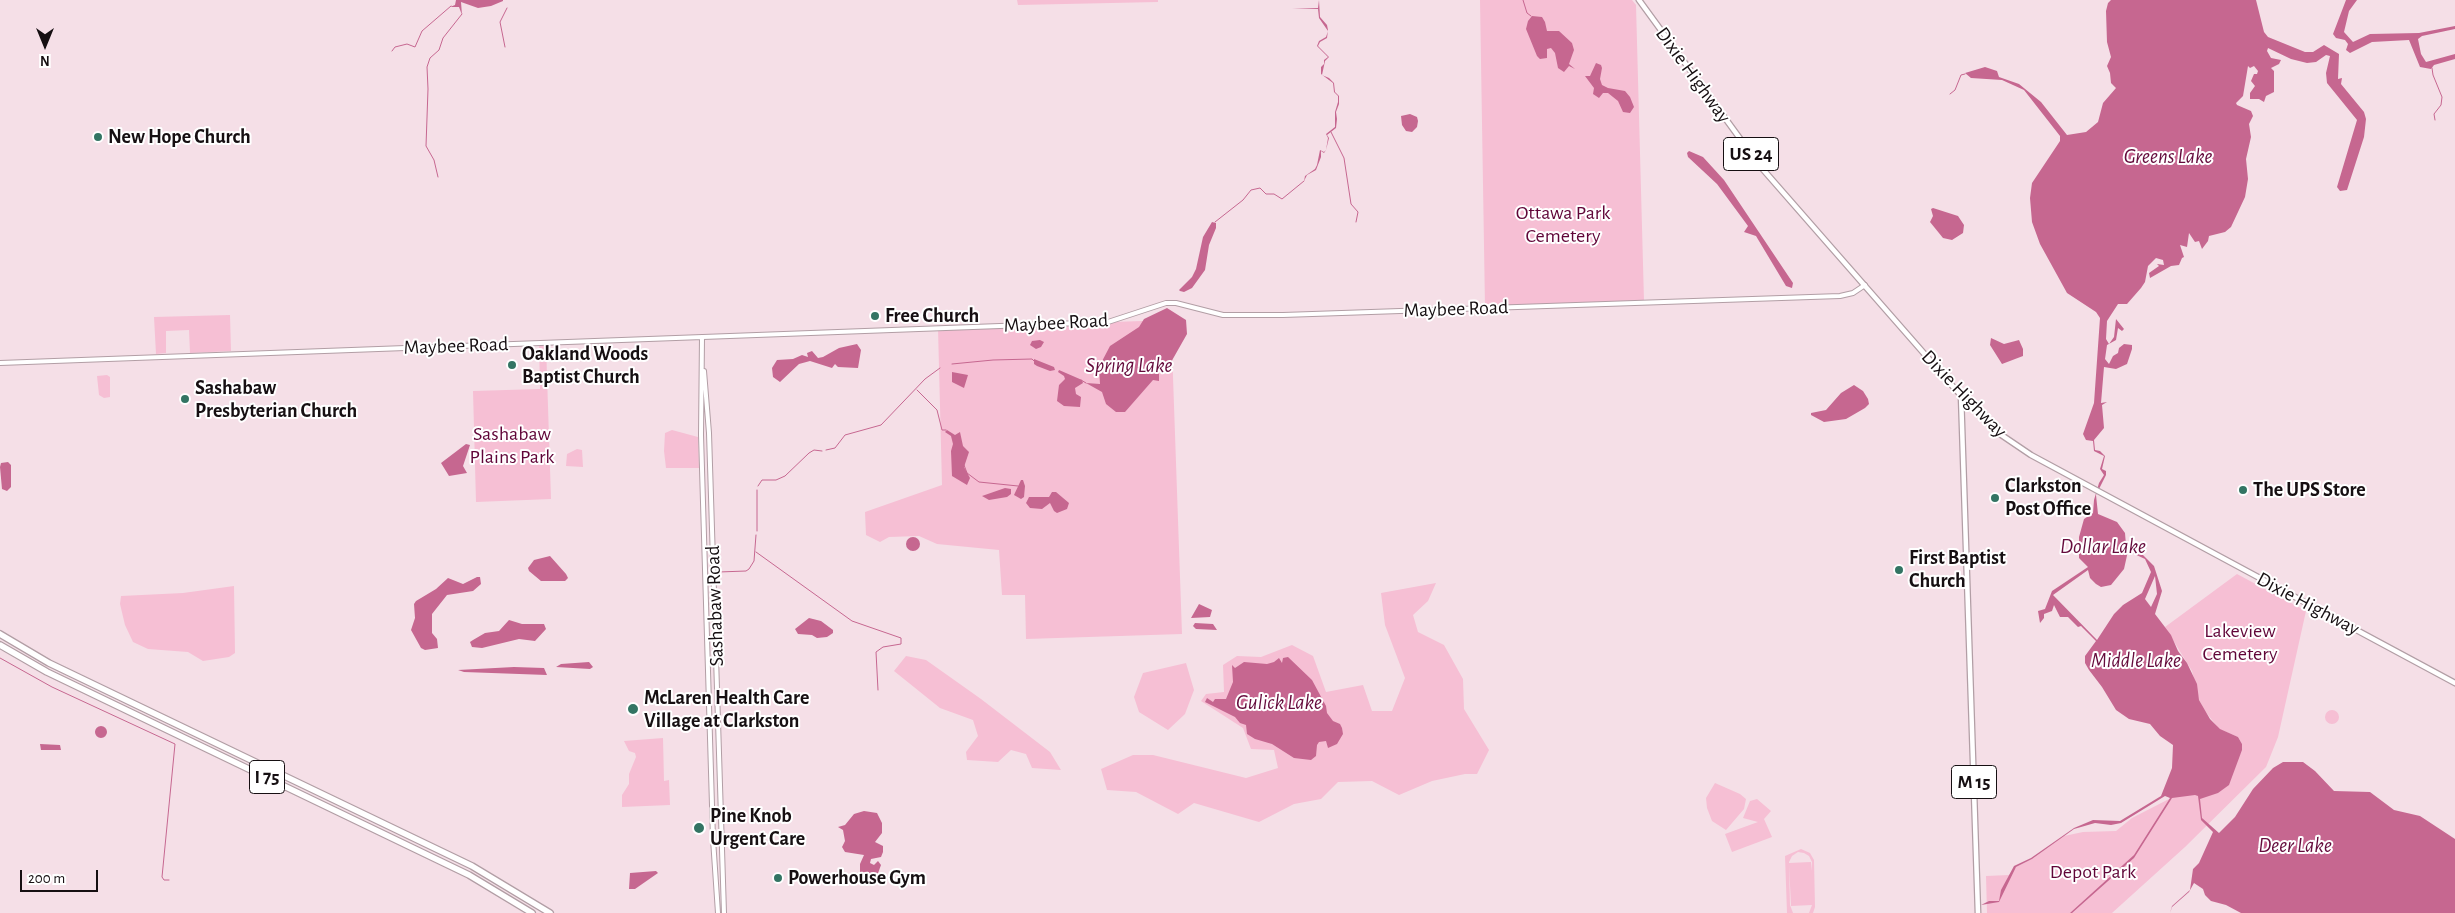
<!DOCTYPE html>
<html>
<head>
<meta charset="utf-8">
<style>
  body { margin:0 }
  #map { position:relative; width:2455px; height:913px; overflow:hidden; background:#f5dfe7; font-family:"Alegreya Sans",sans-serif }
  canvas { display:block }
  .north { position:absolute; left:20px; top:20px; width:50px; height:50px; -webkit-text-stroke:4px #fff; paint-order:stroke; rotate:180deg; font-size:14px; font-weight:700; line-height:20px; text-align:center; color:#160f12 }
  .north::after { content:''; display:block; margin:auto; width:18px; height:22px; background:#160f12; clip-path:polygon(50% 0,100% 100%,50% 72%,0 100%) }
  .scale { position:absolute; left:20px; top:870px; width:78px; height:22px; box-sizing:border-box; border:2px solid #160f12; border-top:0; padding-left:6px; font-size:15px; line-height:18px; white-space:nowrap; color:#160f12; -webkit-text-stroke:4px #fff; paint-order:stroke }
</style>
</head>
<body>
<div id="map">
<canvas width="2455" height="913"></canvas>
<div class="north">N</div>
<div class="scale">200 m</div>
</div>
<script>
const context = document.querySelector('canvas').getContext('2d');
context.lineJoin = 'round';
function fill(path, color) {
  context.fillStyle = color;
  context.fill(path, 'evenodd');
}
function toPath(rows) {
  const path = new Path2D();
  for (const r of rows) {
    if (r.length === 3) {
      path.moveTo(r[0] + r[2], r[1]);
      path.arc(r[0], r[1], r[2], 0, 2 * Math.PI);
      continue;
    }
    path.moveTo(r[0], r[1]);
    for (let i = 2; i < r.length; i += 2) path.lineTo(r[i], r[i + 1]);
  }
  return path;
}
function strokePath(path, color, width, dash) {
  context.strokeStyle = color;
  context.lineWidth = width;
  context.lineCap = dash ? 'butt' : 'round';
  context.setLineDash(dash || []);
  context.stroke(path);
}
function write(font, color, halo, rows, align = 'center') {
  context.font = font + ' "Alegreya Sans",sans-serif';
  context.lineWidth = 4;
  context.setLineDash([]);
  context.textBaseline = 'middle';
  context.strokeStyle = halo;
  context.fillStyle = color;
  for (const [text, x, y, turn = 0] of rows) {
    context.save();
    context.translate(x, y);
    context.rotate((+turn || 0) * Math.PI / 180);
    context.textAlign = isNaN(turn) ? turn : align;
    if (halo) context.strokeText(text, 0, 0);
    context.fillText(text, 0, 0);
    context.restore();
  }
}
fill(toPath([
  [1017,0,1158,0,1158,2,1018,5],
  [1480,0,1632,0,1636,5,1644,301,1485,307],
  [230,315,231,351,190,353,189,330,166,331,166,353,156,354,154,317],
  [1171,320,1182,634,1026,639,1025,595,1002,595,999,550,937,544,919,536,889,537,880,542,866,535,865,512,942,485,938,328],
  [539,345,546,345,551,499,476,502,473,391,540,389],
  [107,375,110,377,110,397,104,398,99,395,97,376],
  [672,430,698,437,699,468,666,468,664,451,665,433],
  [577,449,582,450,583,467,566,466,567,454],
  [2237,574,2306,611,2278,737,2266,767,2185,847,2112,913,1987,913,1986,876,2009,875,2016,867,2032,859,2064,836,2083,832,2116,831,2132,818,2169,799,2241,753,2242,744,2238,737,2219,729,2205,711,2199,700,2192,671,2165,627],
  [1436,583,1428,601,1413,615,1418,632,1444,645,1463,679,1464,709,1489,750,1477,774,1465,774,1432,781,1399,795,1372,781,1338,782,1321,799,1294,804,1259,822,1194,803,1178,814,1136,792,1107,790,1101,769,1133,755,1153,755,1246,778,1278,768,1274,750,1251,749,1243,728,1201,701,1206,694,1224,692,1223,665,1237,656,1261,657,1292,645,1313,656,1326,692,1363,685,1372,711,1392,711,1405,678,1385,625,1381,593],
  [234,586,235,653,229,657,203,661,188,652,148,649,133,642,125,625,120,604,121,596,183,593],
  [906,656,926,660,981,699,1050,752,1061,770,1032,768,1026,754,1011,750,998,762,967,760,966,752,978,736,973,720,940,708,894,671],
  [1186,663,1194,690,1185,714,1168,730,1139,712,1134,697,1143,673],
  [2332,717,7],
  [663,738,664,781,669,780,670,805,622,807,622,795,629,784,629,774,636,757,635,753,629,751,624,741],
  [1715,783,1740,794,1746,799,1744,809,1726,830,1712,821,1707,808,1706,798],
  [1757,799,1771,811,1764,819,1772,837,1732,852,1725,834,1758,822,1743,818,1750,801],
  [1801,849,1810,853,1814,860,1815,907,1813,913,1809,913,1812,905,1791,906,1789,863,1811,862,1812,871,1812,862,1809,856,1804,853,1798,852,1792,856,1789,862,1790,905,1793,913,1787,913,1785,856]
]), '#f6bfd4');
fill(toPath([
  [456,0,503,0,503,1,491,6,478,8,461,2,462,15,459,7,450,7,455,5],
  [1319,0,1320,17,1327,25,1328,30,1327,38,1320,42,1318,46,1329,57,1325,61,1322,75,1329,78,1334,83,1335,92,1339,96,1339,104,1336,112,1337,119,1336,128,1327,135,1329,138,1326,150,1324,153,1321,151,1321,157,1316,170,1307,175,1304,181,1305,176,1315,169,1317,165,1320,150,1324,152,1326,150,1328,138,1326,134,1335,127,1335,112,1338,102,1338,96,1334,92,1333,83,1321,74,1321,67,1324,64,1324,60,1328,57,1317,46,1319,41,1326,37,1328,31,1319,18,1318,9,1292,9,1318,8],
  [2111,0,2256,0,2264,32,2268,37,2305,52,2313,52,2324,45,2339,54,2338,79,2342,78,2341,84,2364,112,2366,119,2364,137,2347,190,2340,191,2337,187,2357,120,2327,83,2326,73,2330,56,2326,55,2316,62,2307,63,2291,59,2268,48,2267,51,2271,58,2281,60,2279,64,2271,68,2274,71,2274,92,2266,96,2264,102,2259,99,2250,99,2250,93,2255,86,2251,81,2254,74,2257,74,2258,71,2254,66,2250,68,2248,66,2243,96,2236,103,2237,105,2251,111,2253,116,2249,124,2251,137,2246,159,2248,179,2245,197,2231,227,2225,232,2209,236,2208,241,2202,249,2199,241,2195,242,2189,233,2187,247,2180,245,2184,257,2182,258,2179,265,2171,266,2150,278,2149,273,2159,266,2157,264,2164,265,2163,260,2156,258,2148,266,2145,282,2141,288,2127,304,2118,304,2107,321,2106,339,2109,344,2114,337,2116,319,2124,329,2122,331,2118,328,2116,340,2107,345,2105,359,2109,364,2113,356,2118,353,2119,348,2124,344,2132,345,2132,349,2127,364,2116,369,2104,367,2101,403,2107,402,2102,405,2104,428,2094,440,2095,450,2100,451,2105,456,2102,469,2106,471,2106,475,2096,495,2098,514,2117,522,2125,533,2126,545,2143,555,2154,566,2162,591,2155,614,2171,635,2178,651,2187,663,2197,684,2199,700,2210,719,2220,729,2238,737,2242,744,2242,750,2229,785,2218,793,2200,799,2202,818,2219,833,2235,817,2253,789,2273,768,2283,762,2303,762,2315,771,2334,791,2370,792,2394,810,2420,816,2455,839,2455,913,2241,913,2226,905,2211,901,2205,895,2203,889,2194,883,2189,892,2172,907,2170,913,2172,906,2190,890,2193,869,2199,863,2213,832,2201,820,2198,796,2195,795,2172,798,2134,858,2072,913,2070,913,2134,855,2170,798,2165,796,2121,823,2111,825,2095,823,2074,829,2032,859,2016,867,1999,902,1981,905,1989,901,1999,901,2001,890,2014,866,2031,858,2074,828,2093,820,2120,821,2161,796,2172,768,2173,745,2160,736,2150,724,2129,719,2116,710,2102,687,2089,670,2085,663,2085,656,2096,641,2081,626,2078,627,2068,617,2060,617,2054,605,2052,611,2044,614,2044,618,2040,623,2038,611,2045,609,2052,591,2088,567,2079,558,2079,537,2084,519,2093,513,2094,500,2099,483,2104,475,2100,469,2104,456,2094,451,2093,441,2086,440,2083,434,2094,403,2100,318,2096,312,2067,293,2040,244,2032,222,2030,198,2032,183,2060,141,2060,136,2024,90,2002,80,1971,78,1965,73,1985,67,1997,71,1999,77,2019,84,2041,102,2067,135,2086,132,2098,122,2103,103,2116,88,2111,83,2110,73,2107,66,2111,57,2107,42,2106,11,2108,3],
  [2128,551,2145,559,2151,572,2142,593,2123,605,2114,614,2097,640,2053,595,2088,570,2090,578,2096,584,2101,587,2111,585,2124,569],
  [2155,576,2157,594,2151,607,2145,599],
  [2346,0,2357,0,2349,11,2344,32,2353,42,2370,34,2419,33,2455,26,2455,29,2422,36,2418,39,2421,54,2426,62,2455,54,2455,59,2434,65,2431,69,2420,67,2409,40,2372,42,2350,53,2346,50,2348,44,2345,40,2336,38,2333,34],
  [1532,16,1542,17,1545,22,1547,31,1559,31,1572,43,1574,50,1569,64,1575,69,1569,66,1564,72,1558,68,1555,53,1551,48,1547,49,1547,58,1540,59,1537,56,1526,29,1528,21],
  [1596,63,1601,65,1602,68,1600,79,1602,85,1608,88,1625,91,1630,97,1634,107,1630,113,1623,112,1618,101,1608,93,1603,93,1599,98,1593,94,1594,88,1585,76,1590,76],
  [1410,114,1417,117,1418,121,1417,127,1412,132,1406,131,1402,125,1401,116],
  [1689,151,1703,157,1724,180,1793,283,1792,288,1786,286,1756,236,1744,232,1748,226,1717,184,1688,157,1687,153],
  [1933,208,1958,216,1964,225,1963,233,1952,240,1943,238,1930,222,1933,216,1931,209],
  [1212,222,1216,223,1216,228,1209,245,1205,270,1192,288,1184,292,1180,291,1179,290,1192,277,1196,269,1203,237],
  [1167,308,1186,320,1187,334,1170,364,1159,370,1159,381,1153,380,1125,412,1116,412,1106,404,1102,392,1086,383,1100,384,1099,367,1110,346,1139,327,1144,319],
  [1991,338,2004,344,2019,340,2023,349,2023,356,2002,364,1990,345],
  [1040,340,1044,342,1041,347,1036,349,1030,345,1032,341],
  [857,344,861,350,858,368,838,367,835,364,832,368,810,361,799,364,780,382,773,377,772,368,777,360,793,359,802,355,808,357,807,353,812,351,818,358,823,357,839,348],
  [1034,359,1054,367,1055,370,1050,371,1037,366,1034,364],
  [1059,370,1082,380,1083,383,1075,388,1076,394,1081,397,1080,407,1064,406,1057,401,1059,385,1065,379,1064,376,1058,372],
  [952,372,968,375,964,388,952,382],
  [1854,385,1863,391,1868,399,1869,404,1865,408,1846,419,1824,422,1811,415,1811,413,1826,410,1841,393],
  [947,430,955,435,960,432,963,446,969,452,964,467,970,478,967,485,952,476,951,451,953,444,951,436,945,432],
  [466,444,470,445,463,466,467,473,449,476,441,463],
  [8,462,11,465,11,487,7,491,2,489,0,467,1,463],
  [1021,480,1023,480,1025,486,1024,497,1021,499,1014,495],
  [1005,488,1011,489,1011,494,1007,497,989,500,982,496],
  [1052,492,1056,492,1069,503,1067,509,1057,513,1054,511,1050,503,1042,509,1030,508,1026,503,1029,497,1049,497],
  [913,544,7],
  [550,556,566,574,568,578,565,581,541,581,529,571,528,568,534,560],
  [477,577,480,577,481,584,473,591,447,595,432,614,432,633,437,639,438,648,425,650,421,648,411,630,415,618,414,604,416,601,436,589,448,578,463,584],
  [1199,604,1212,610,1210,617,1191,618],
  [809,618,821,621,833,630,833,633,827,637,817,638,812,635,798,634,795,629],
  [509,620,522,624,544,624,546,629,535,641,519,639,482,648,472,647,470,642,473,640,485,633,499,631],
  [1195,623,1213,624,1217,630,1196,629,1193,626],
  [1288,657,1312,680,1326,706,1327,713,1333,721,1340,724,1342,728,1343,734,1337,744,1328,748,1326,741,1319,742,1317,745,1316,756,1311,760,1294,758,1272,744,1255,739,1247,734,1246,725,1240,723,1235,717,1205,702,1207,698,1213,702,1215,699,1226,699,1233,682,1232,665,1235,668,1244,662,1267,664,1274,662,1279,658,1282,663,1283,658],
  [589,662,593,667,590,669,556,667,561,664],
  [514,667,544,668,547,675,464,672,458,670],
  [101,732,6],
  [40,744,60,745,61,750,41,750],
  [864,811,877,813,882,823,882,833,875,842,883,846,883,852,881,857,871,859,870,863,874,865,878,861,881,865,877,876,860,874,860,864,864,855,845,852,842,847,845,841,843,830,838,827,845,825,854,814],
  [656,871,658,873,635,889,629,889,630,873]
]), '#c66790');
strokePath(toPath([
  [1523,0,1527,13,1531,16],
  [505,47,500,22,507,8],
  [392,51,395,47,407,44,415,47,422,31,451,6],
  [2432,68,2433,75,2442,97,2441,105,2434,114,2435,120],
  [1950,94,1955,90,1961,75,1965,74],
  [1331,132,1344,158,1351,204,1358,212,1356,222],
  [438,177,434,160,426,146,428,89,427,67,430,58,439,50,443,38,462,14],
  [1215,222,1243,200,1251,190,1260,188,1266,194,1274,194,1282,199,1304,181],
  [952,364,993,360,1032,359,1034,361],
  [1081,380,1086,383],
  [917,390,937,410,942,430,946,430],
  [826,450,835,448,845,435,881,425,925,379,940,368],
  [964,465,967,473,979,482,1018,486],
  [758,486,762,480,776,480,785,476,809,453,814,450,822,451],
  [757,531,757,490],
  [756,552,852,621,901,638,901,644,883,647,876,652,878,690],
  [719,572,746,571,749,569,754,561,756,535],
  [0,658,52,687,175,744,162,877,164,880,169,880]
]), '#c66790', 1);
const secondary = toPath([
  [702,337,701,435,713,839,718,913],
  [0,363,1108,322,1166,303,1176,303,1223,315,1283,315,1840,296,1853,293,1865,285],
  [704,371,709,433,724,913]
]);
const primary = toPath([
  [1639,0,1760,166,1956,390,1997,432,2031,455,2455,683],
  [1961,395,1978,913]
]);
const highway = toPath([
  [0,634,49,663,472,866,550,913],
  [0,645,47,672,469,875,532,913]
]);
strokePath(secondary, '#b29ea5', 6);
strokePath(primary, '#b29ea5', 7);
strokePath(highway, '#b29ea5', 8);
strokePath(secondary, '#fff', 4);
strokePath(primary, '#fff', 4.5);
strokePath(highway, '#fff', 5.5);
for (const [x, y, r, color] of [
  [98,137,5,"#337463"],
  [875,316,5,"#337463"],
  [512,365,5,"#337463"],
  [185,399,5,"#337463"],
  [2243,490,5,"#337463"],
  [1995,498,5,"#337463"],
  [1899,570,5,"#337463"],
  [633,709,6,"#337463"],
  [699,828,6,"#337463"],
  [778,878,5,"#337463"]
]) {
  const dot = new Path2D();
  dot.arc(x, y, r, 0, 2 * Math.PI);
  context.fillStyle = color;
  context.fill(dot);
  strokePath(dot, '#fff', 2);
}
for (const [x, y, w] of [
  [1751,154,55],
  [267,777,35],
  [1974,782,45]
]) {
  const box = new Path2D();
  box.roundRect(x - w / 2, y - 16.5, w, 33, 4);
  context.fillStyle = '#fff';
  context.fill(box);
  strokePath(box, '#160f12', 1);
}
write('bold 19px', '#160f12', null, [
  ["US 24",1751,154],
  ["I 75",267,777],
  ["M 15",1974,782]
]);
write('20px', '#160f12', '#fff', [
  ["Dixie Highway",1693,75,54],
  ["Maybee Road",1456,309,-2],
  ["Maybee Road",1056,323,-3],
  ["Maybee Road",456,346,-2],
  ["Dixie Highway",1964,394,46],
  ["Dixie Highway",2308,604,28],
  ["Sashabaw Road",715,606,-92]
]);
write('bold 20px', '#160f12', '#fff', [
  ["New Hope Church",108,137],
  ["Free Church",885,316],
  ["Oakland Woods",522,354],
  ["Baptist Church",522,377],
  ["Sashabaw",195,388],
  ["Presbyterian Church",195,411],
  ["Clarkston",2005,486],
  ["Post Office",2005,509],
  ["The UPS Store",2253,490],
  ["First Baptist",1909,558],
  ["Church",1909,581],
  ["McLaren Health Care",644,698],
  ["Village at Clarkston",644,721],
  ["Pine Knob",710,816],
  ["Urgent Care",710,839],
  ["Powerhouse Gym",788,878]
], 'left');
write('20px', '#600538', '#fff', [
  ["Ottawa Park",1563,213],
  ["Cemetery",1563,236],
  ["Sashabaw",512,434],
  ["Plains Park",512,457],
  ["Lakeview",2240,631],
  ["Cemetery",2240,654],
  ["Depot Park",2093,872]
]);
write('italic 21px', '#650b3c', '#fff', [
  ["Greens Lake",2168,157],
  ["Spring Lake",1129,366],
  ["Dollar Lake",2103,547],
  ["Middle Lake",2136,661],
  ["Gulick Lake",1279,703],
  ["Deer Lake",2295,846]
]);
</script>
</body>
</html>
